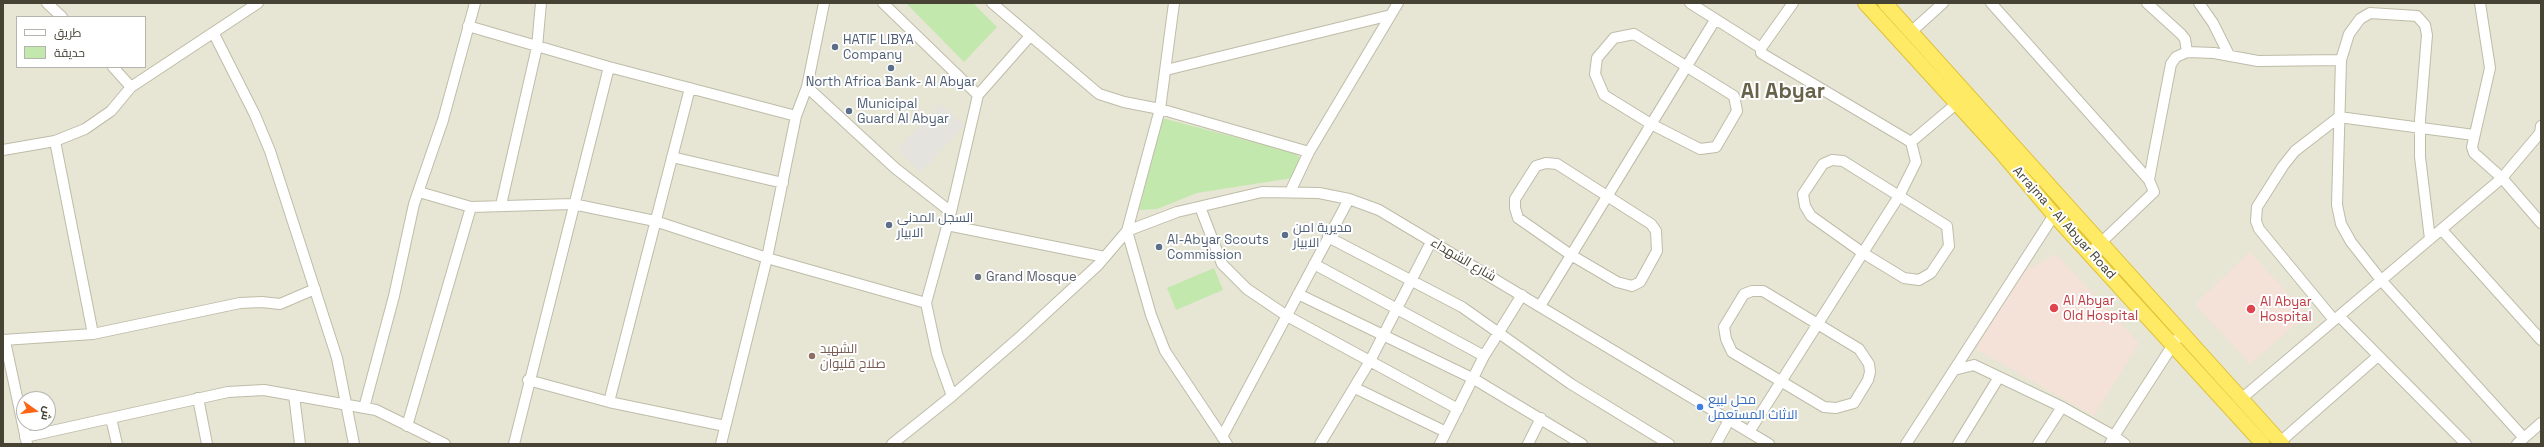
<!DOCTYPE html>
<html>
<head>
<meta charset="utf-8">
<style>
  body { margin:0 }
  #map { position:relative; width:2544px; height:447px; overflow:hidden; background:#f3f2e6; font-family:"Space Grotesk",Cairo,sans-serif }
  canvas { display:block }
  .frame { position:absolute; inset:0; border:4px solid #464335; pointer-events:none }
  .legend { position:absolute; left:16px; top:16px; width:130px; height:52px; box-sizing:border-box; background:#fff; border:1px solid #b5b4ae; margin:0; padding:5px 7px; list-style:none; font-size:12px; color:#464335 }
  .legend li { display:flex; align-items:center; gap:8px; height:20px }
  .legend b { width:20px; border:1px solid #b5b4ae }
  .north { position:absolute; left:16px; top:391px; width:40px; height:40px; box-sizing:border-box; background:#fff; border:1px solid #b5b4ae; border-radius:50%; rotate:104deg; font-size:11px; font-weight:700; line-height:16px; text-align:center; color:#464335 }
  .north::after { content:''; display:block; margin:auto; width:14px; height:18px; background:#fd6413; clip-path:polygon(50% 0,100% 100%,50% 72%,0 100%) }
</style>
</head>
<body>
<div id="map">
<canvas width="2544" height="447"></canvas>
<div class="frame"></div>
<ul class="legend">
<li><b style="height:5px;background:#fff"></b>طريق</li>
<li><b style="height:11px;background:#c3e8ae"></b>حديقة</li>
</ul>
<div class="north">ش</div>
</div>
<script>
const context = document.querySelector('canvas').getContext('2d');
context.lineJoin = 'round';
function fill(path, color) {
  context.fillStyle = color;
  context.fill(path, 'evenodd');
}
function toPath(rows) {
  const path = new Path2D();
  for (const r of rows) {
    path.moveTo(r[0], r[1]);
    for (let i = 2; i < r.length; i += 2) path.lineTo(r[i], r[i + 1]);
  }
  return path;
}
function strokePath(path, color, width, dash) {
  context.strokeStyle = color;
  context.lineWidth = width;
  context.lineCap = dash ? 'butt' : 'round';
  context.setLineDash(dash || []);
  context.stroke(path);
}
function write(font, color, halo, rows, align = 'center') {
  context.font = font + ' "Space Grotesk",Cairo,sans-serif';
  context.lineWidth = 4;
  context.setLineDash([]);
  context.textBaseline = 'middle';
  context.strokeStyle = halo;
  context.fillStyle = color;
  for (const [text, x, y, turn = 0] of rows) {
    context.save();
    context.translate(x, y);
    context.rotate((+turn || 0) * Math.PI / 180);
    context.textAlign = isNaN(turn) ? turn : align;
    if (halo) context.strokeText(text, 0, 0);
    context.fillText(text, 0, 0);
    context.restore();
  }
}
fill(toPath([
  [3,3,2541,3,2541,444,3,444],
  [17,17,145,17,145,67,17,67],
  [24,399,48,399,48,423,24,423]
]), '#e7e5d4');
fill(toPath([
  [2250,252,2307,314,2250,364,2195,304],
  [2056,254,2139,343,2094,416,1976,349,2023,272]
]), '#f4e2d9');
fill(toPath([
  [906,3,973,3,997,27,964,62],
  [1162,118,1295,153,1300,158,1292,178,1197,193,1157,209,1139,210],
  [1214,268,1223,290,1176,310,1167,288]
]), '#c3e8ae');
fill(toPath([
  [940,104,964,125,921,173,898,149]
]), '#e4e3de');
const minor = toPath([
  [47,3,62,17],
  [883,3,978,95],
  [992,3,1099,94,1124,102,1160,109,1309,152,1290,192],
  [1690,3,1761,48],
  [1793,3,1761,48,1761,53,1911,142],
  [1991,3,2149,180],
  [2147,3,2181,34,2185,39,2187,52],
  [2199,3,2213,23,2229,55],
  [2480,3,2490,68,2472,147,2474,153,2502,178,2541,223],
  [468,26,609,67,796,116],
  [1911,32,1943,3],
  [214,34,255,115,270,151,337,358,354,444],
  [1634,34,1734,96,1737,111,1716,147,1700,149,1651,124,1604,95,1595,74,1597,58,1614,38,1634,34],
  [113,67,131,87],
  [1166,70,1391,15],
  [807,87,895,168,951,212],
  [55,141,93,334,240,303,262,302,280,304,315,289],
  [3,150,55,141,85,129,111,111,131,87,258,3],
  [1309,152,1398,3],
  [672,157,783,183],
  [1832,160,1843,161,1947,226,1949,246,1931,273,1919,280,1904,278,1863,253,1811,216,1805,206,1803,194,1823,164,1832,160],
  [1546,163,1557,164,1651,224,1656,231,1657,251,1640,282,1632,286,1617,282,1571,255,1518,218,1515,208,1515,199,1536,166,1546,163],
  [419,192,471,207,573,204,655,221,767,258,926,303],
  [501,205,537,47,541,3],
  [1200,207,1222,264,1247,289,1287,316,1458,409],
  [947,225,1105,257],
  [2442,230,2541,340],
  [1127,231,1177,212,1262,192,1319,193,1349,199,1379,210,1769,444],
  [1127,231,1151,315,1165,351,1227,444],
  [1328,237,1462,307,1571,384,1669,444],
  [2430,239,2420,157,2420,120,2427,35,2425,25,2417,16,2370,13,2360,19,2349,34,2341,60,2337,205,2341,224,2351,242,2381,280,2524,438],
  [2090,253,2154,192,2149,180,2153,158,2171,64,2176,57,2187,52,2214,53,2258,61,2341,60],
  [1314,264,1484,356],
  [1752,291,1763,291,1859,349,1869,364,1870,372,1868,380,1854,403,1836,408,1824,407,1732,352,1726,339,1724,327,1744,294,1752,291],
  [1298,294,1474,379,1582,444],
  [1540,306,1715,20],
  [2339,316,2466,444],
  [2334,320,2259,229,2256,221,2257,207,2283,166,2295,151,2339,117,2474,135],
  [3,340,93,334],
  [5,341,27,444],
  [1954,370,2054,215],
  [528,380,609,402,725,426],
  [1355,388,1446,432],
  [294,395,300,444],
  [952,396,937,354,926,303,951,212,978,95,1030,36],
  [198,398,207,444],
  [2241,399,2502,178,2540,133,2541,126],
  [609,402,690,88],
  [364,408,394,296,414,204,443,120,475,3],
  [111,418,117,444],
  [407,426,471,207],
  [1749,432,1899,196,1916,162,1911,142,1956,104],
  [25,437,228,392,264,390,376,410,445,444],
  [1222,437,1349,199],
  [2280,442,2378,356],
  [514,444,609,67],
  [721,444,767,258,796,116,807,87,824,3],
  [892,444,952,396,1021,336,1098,265,1127,231,1160,109,1174,3],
  [1320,444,1370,361,1431,242],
  [1440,444,1484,356,1522,295],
  [1528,444,1541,418],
  [1716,444,1729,420],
  [1906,444,1954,370,1974,365,2062,407,2114,436,2176,340],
  [1958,444,1999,377],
  [2038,444,2062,407],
  [2110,444,2114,436,2125,444],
  [2517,444,2541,423]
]);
const highway = toPath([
  [1865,3,2001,152,2054,215,2263,444],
  [1885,3,2282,444]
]);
strokePath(minor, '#bfbca8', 12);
strokePath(highway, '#e0c234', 16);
strokePath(minor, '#fff', 10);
strokePath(highway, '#ffea65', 14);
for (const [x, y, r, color] of [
  [835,47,4,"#5c6f8a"],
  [891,68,4,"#5c6f8a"],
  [849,111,4,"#5c6f8a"],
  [889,225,4,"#5c6f8a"],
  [1285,235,4,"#5c6f8a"],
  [1159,247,4,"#5c6f8a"],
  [978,277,4,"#6b7280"],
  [2054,308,5,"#e0444e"],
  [2251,309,5,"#e0444e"],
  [812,356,4,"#8d6e63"],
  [1700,407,4,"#3f7fe0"]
]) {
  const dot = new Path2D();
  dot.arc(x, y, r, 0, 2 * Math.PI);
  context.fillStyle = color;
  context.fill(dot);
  strokePath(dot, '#fff', 1.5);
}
write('13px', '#4e5e75', '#fff', [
  ["HATIF LIBYA",843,40],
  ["Company",843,55],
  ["North Africa Bank- Al Abyar",891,82,"center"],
  ["Municipal",857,104],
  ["Guard Al Abyar",857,119],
  ["السجل المدني",897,218],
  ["الابيار",897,233],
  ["مديرية امن",1293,228],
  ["الابيار",1293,243],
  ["Al-Abyar Scouts",1167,240],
  ["Commission",1167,255]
], 'left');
write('13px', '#464335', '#fff', [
  ["Arrajma - Al Abyar Road",2064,223,48],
  ["شارع الشهداء",1463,260,30]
]);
write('13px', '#5b616d', '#fff', [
  ["Grand Mosque",986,277]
], 'left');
write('13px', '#be3a42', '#fff', [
  ["Al Abyar",2063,301],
  ["Old Hospital",2063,316],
  ["Al Abyar",2260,302],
  ["Hospital",2260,317]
], 'left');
write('13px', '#785e54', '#fff', [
  ["الشهيد",820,349],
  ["صلاح قليوان",820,364]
], 'left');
write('13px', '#366cbe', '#fff', [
  ["محل لبيع",1708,400],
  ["الاثاث المستعمل",1708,415]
], 'left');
write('bold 21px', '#69634c', '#fff', [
  ["Al Abyar",1783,92]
]);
</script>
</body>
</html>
